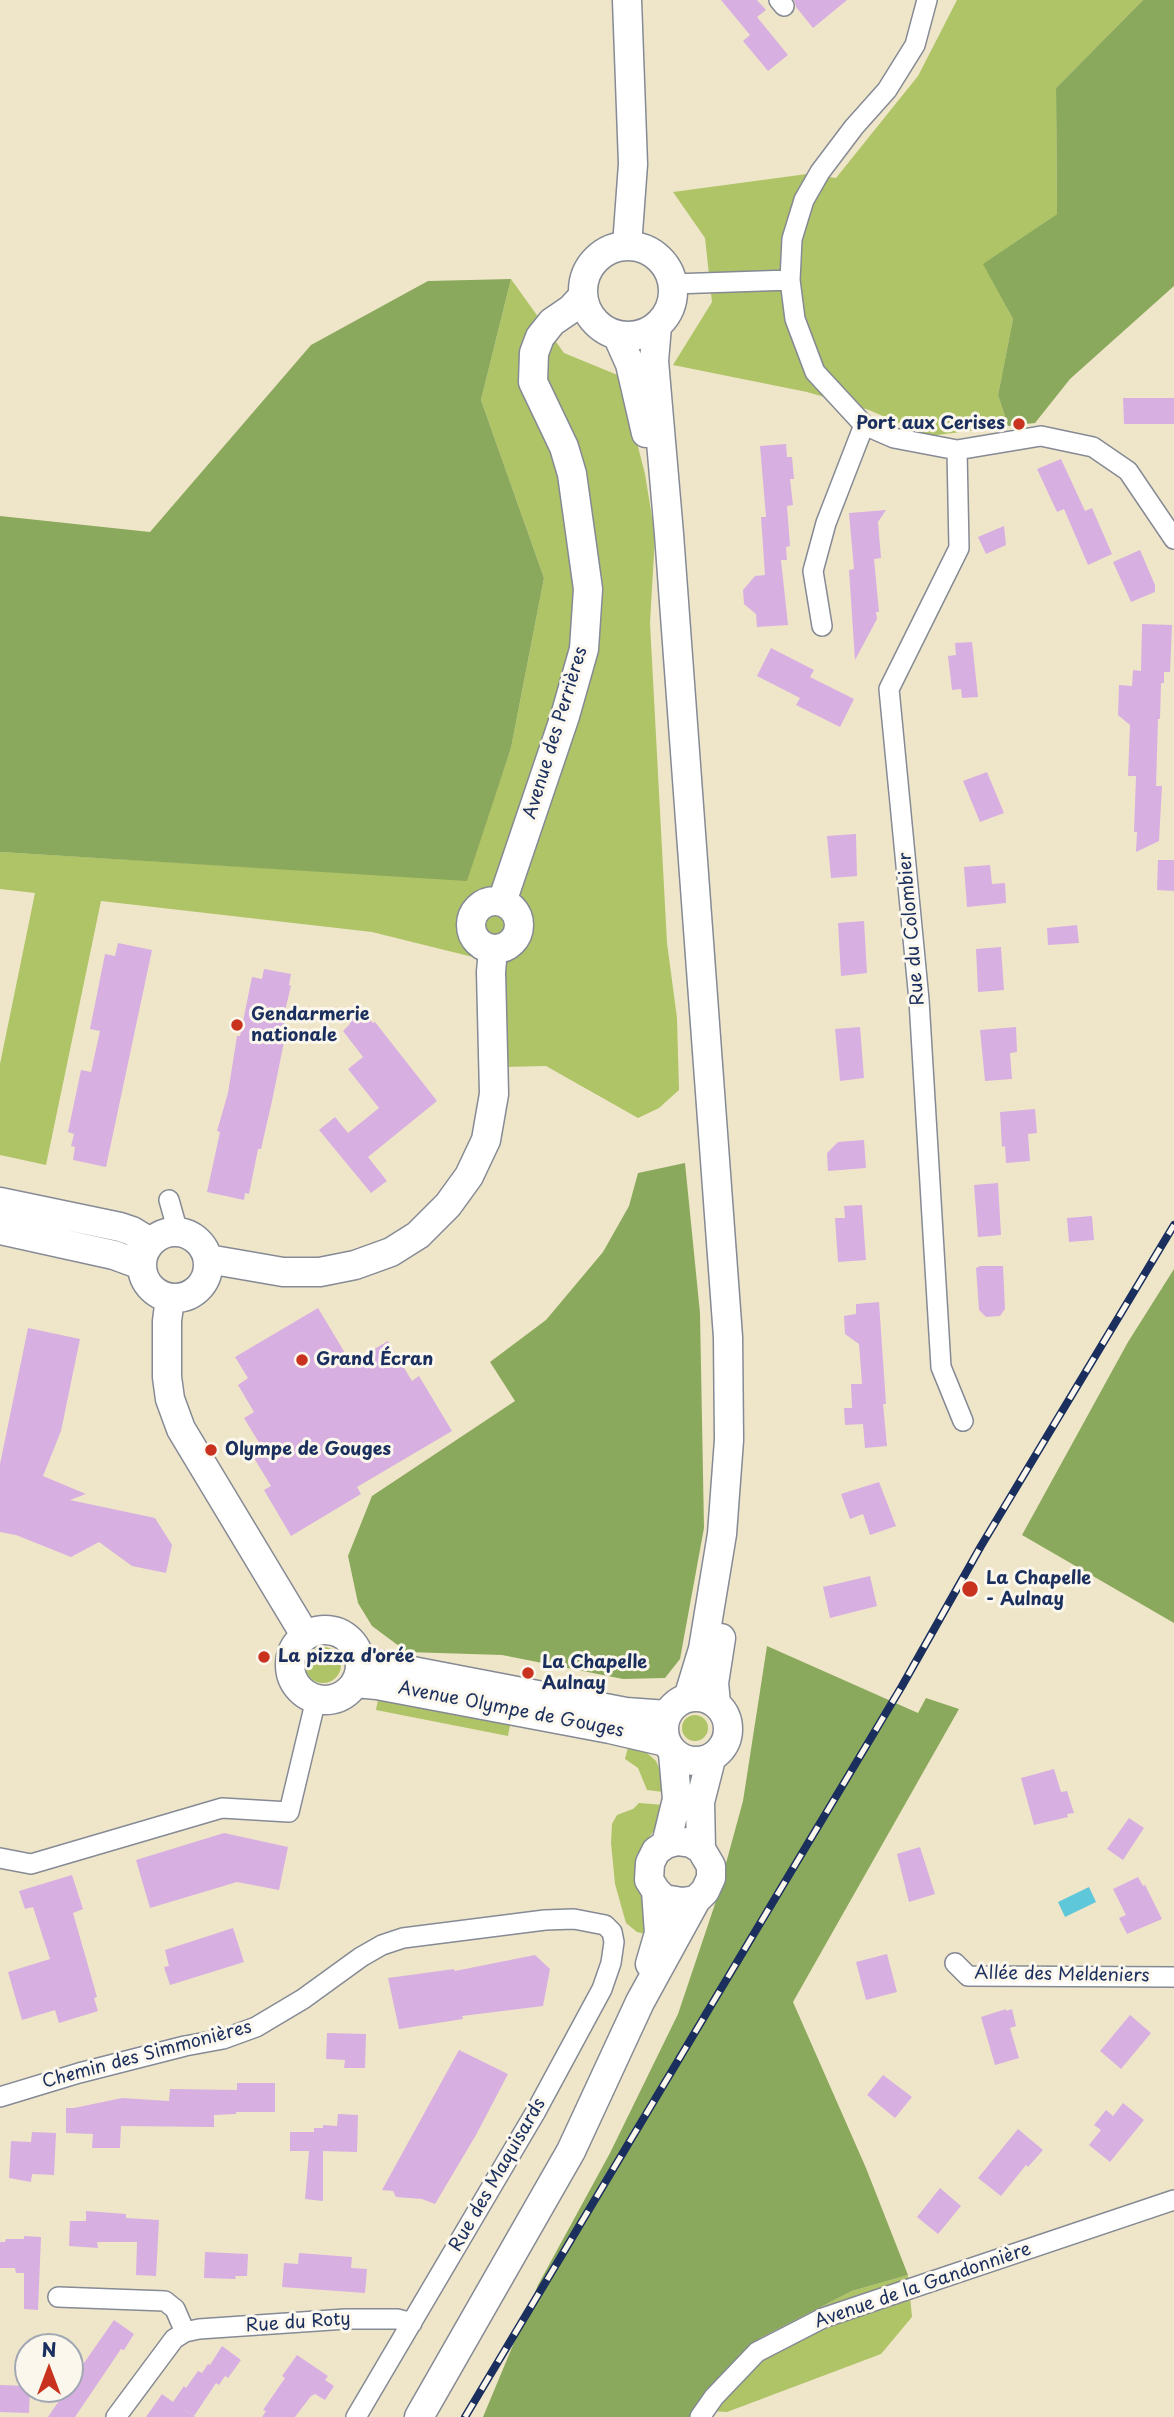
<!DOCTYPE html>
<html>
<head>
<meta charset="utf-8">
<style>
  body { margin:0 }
  #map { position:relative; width:1174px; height:2417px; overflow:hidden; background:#efe6ca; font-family:"Playpen Sans",sans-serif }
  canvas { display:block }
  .north { position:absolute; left:14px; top:2333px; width:70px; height:70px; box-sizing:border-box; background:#fbf7ec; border:2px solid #a1a7b3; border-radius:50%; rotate:0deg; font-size:19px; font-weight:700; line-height:28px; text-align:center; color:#1b2f5e }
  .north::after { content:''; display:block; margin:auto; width:24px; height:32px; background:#c8321e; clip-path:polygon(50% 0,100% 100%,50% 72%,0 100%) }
</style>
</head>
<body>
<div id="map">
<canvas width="1174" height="2417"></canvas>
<div class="north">N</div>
</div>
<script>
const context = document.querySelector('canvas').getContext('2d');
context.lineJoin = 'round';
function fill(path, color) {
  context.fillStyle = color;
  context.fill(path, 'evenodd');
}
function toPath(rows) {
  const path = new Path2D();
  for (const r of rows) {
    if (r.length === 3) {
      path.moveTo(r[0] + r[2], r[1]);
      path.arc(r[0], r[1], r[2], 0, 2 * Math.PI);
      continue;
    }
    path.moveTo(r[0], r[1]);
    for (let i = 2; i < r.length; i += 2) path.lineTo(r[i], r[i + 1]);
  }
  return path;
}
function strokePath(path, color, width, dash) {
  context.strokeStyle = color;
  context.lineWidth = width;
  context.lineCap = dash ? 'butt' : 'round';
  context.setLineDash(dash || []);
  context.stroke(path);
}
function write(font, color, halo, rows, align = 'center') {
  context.font = font + ' "Playpen Sans",sans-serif';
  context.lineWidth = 6;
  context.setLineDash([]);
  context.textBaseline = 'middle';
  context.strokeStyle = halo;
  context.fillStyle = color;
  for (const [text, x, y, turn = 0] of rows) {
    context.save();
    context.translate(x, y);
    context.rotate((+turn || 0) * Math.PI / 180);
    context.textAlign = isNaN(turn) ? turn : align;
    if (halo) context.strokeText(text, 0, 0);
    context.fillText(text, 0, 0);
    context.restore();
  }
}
fill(toPath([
  [957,0,1143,0,1056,88,1057,214,984,264,1013,319,998,395,1008,426,929,436,869,410,807,392,673,365,712,302,705,238,673,192,807,174,836,178,918,76],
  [511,279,564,353,620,376,645,474,655,536,650,623,667,943,677,1018,679,1090,659,1108,638,1118,546,1066,502,1067,501,964,372,932,101,901,46,1165,0,1155,0,1064,35,893,0,889,0,852,466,880,511,748,544,578,481,400],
  [323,1665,18],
  [379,1694,511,1720,508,1736,376,1710],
  [695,1728,13],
  [628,1747,647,1753,656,1761,662,1775,663,1792,647,1790,638,1768,625,1759],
  [639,1803,664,1805,659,1823,646,1842,645,1900,649,1935,637,1932,626,1923,615,1884,611,1843,612,1824,617,1815,633,1809],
  [908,2275,912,2317,881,2354,727,2412,697,2410,712,2388,760,2338,852,2291]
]), '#afc367');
fill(toPath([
  [1143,0,1174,0,1174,286,1070,379,1035,423,1008,426,998,395,1013,319,983,264,1057,214,1056,88],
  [511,279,481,400,544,578,511,748,467,881,0,852,0,516,150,532,311,345,428,281],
  [685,1163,700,1313,704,1528,680,1659,665,1678,623,1679,502,1655,407,1652,372,1626,358,1603,348,1556,372,1496,515,1401,490,1362,546,1320,603,1252,629,1206,638,1173],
  [1174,1269,1174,1623,1022,1535,1128,1342],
  [767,1646,918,1713,926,1698,959,1709,793,2002,866,2168,908,2275,852,2291,760,2338,712,2388,692,2417,483,2417,538,2285,610,2153,678,2014,714,1907,743,1801]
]), '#8ba95c');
fill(toPath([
  [1089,1887,1096,1902,1065,1917,1058,1902]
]), '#5ec7da');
fill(toPath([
  [721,0,757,0,766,10,757,17,788,55,768,71,743,41,750,35],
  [794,0,847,0,813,28,796,7],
  [1123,398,1174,398,1174,424,1124,424],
  [786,444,787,457,792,457,794,479,790,479,793,505,787,506,790,546,786,547,787,560,781,560,788,625,757,627,756,614,744,604,743,590,755,576,765,575,761,517,766,517,760,446],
  [1061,459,1085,511,1092,508,1112,554,1088,565,1064,509,1057,512,1037,469],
  [886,510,878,522,881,558,874,559,879,612,876,612,877,619,855,660,849,570,854,569,849,513],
  [1004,526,1006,545,986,554,978,537],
  [1140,550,1155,585,1155,592,1131,602,1113,562],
  [1142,624,1172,625,1170,672,1164,672,1164,683,1161,683,1160,719,1158,719,1156,786,1162,786,1159,841,1136,852,1137,832,1134,832,1136,776,1128,776,1130,725,1118,715,1119,685,1132,686,1133,670,1141,671],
  [972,642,978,697,962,698,961,689,952,690,948,656,956,655,955,643],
  [771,648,814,670,810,677,854,699,840,727,796,705,800,698,757,676],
  [987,772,1004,813,980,822,963,781],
  [856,834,857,876,831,878,827,836],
  [1158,860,1174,860,1174,891,1157,890],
  [990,865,992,884,1005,883,1006,903,967,907,964,867],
  [864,921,867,973,841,976,838,923],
  [1077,925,1079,943,1048,945,1047,928],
  [118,943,152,950,106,1167,73,1160,75,1147,71,1146,74,1134,68,1132,81,1070,91,1072,100,1031,90,1029,105,954,115,956],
  [1001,947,1004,990,978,992,976,949],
  [264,969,291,974,289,985,291,986,284,1015,286,1016,282,1037,285,1037,272,1101,261,1149,258,1149,249,1194,245,1193,244,1200,207,1192,220,1132,217,1131,228,1093,237,1036,240,1036,252,977,262,979],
  [362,1009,373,1023,375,1022,437,1101,368,1157,387,1181,371,1193,319,1130,335,1117,348,1133,379,1108,348,1069,363,1057,343,1031,350,1024,348,1020],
  [860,1027,864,1078,840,1081,835,1029],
  [1016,1027,1017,1052,1010,1053,1012,1079,985,1081,980,1030],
  [1035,1109,1037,1133,1028,1134,1030,1161,1006,1163,1005,1146,1002,1147,1000,1112],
  [864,1140,866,1168,828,1171,827,1153,838,1142],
  [998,1183,1001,1235,978,1237,974,1185],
  [862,1205,866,1260,838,1262,835,1218,845,1218,844,1206],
  [1092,1216,1094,1240,1069,1242,1067,1218],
  [980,1266,1003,1266,1005,1309,1000,1316,986,1317,979,1310,976,1268],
  [879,1302,886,1404,883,1404,887,1446,865,1448,863,1424,845,1425,844,1408,852,1408,851,1384,862,1384,859,1344,845,1334,844,1316,856,1314,856,1304],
  [318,1308,351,1363,388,1341,412,1381,419,1376,452,1431,357,1487,361,1494,291,1536,264,1490,271,1486,251,1453,261,1446,244,1418,254,1412,238,1385,248,1378,235,1357],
  [28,1328,80,1339,61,1431,43,1476,86,1494,70,1500,155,1518,172,1545,166,1573,132,1566,99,1542,71,1557,16,1535,0,1532,0,1464],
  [879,1482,896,1526,870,1535,863,1514,850,1519,841,1494],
  [870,1576,877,1606,830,1618,823,1587],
  [1054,1769,1061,1792,1067,1791,1074,1813,1067,1814,1068,1817,1034,1825,1021,1778],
  [1129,1818,1144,1828,1123,1860,1107,1849],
  [224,1833,288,1847,279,1890,237,1882,150,1908,136,1860],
  [920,1847,935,1894,909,1902,897,1854],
  [72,1875,83,1909,73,1913,97,1997,94,1998,98,2011,59,2023,55,2010,22,2020,8,1972,50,1959,33,1907,25,1909,19,1891],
  [1138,1877,1143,1886,1145,1885,1162,1919,1127,1934,1119,1918,1126,1915,1113,1889],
  [233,1928,244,1962,170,1985,164,1967,169,1966,165,1950],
  [887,1954,897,1992,866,2000,856,1962],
  [535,1955,550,1969,543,2006,462,2016,463,2019,399,2029,388,1978,454,1969,455,1971],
  [1006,2009,1006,2011,1012,2009,1016,2026,1010,2028,1019,2058,995,2065,981,2017],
  [1130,2015,1151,2033,1121,2069,1100,2051],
  [327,2033,366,2034,365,2068,344,2068,345,2060,326,2059],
  [459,2050,508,2074,476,2135,435,2204,422,2199,396,2197,393,2191,382,2190],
  [883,2075,912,2097,895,2118,867,2095],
  [237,2083,275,2083,275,2112,236,2112,236,2114,214,2115,214,2127,121,2126,120,2148,92,2148,93,2134,66,2133,66,2108,74,2108,122,2098,169,2101,170,2089,237,2090],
  [1123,2103,1144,2120,1110,2162,1089,2145,1101,2130,1094,2125,1106,2110,1113,2116],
  [338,2114,358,2115,357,2152,323,2151,323,2201,305,2199,309,2151,290,2151,290,2132,314,2132,314,2128,323,2128,323,2125,337,2126],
  [1018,2129,1043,2150,1028,2167,1026,2165,1001,2196,978,2178],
  [32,2132,56,2133,54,2175,32,2174,31,2182,9,2178,11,2141,31,2142],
  [940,2188,961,2206,938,2234,917,2217],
  [86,2211,126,2214,126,2218,159,2220,156,2276,136,2275,137,2242,97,2242,98,2248,69,2246,70,2221,86,2221],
  [24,2236,41,2237,38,2310,24,2309,24,2273,16,2273,15,2268,0,2268,0,2242,5,2242,6,2239,24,2239],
  [205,2252,248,2254,247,2276,235,2276,236,2279,204,2278],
  [299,2253,352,2257,351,2268,367,2269,365,2293,282,2287,284,2263,298,2264],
  [114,2320,134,2334,124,2350,121,2349,75,2417,48,2417,67,2389,70,2389,70,2383],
  [222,2346,241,2360,228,2378,225,2376,219,2385,216,2383,194,2416,178,2405,195,2417,146,2417,162,2394,173,2402,184,2386,186,2388,198,2371,202,2373,208,2364,210,2365],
  [297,2355,328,2376,325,2380,334,2386,325,2400,315,2394,311,2396,295,2417,262,2417,266,2411,263,2410,285,2378,282,2376],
  [0,2385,28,2386,28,2389,30,2389,29,2413,0,2412]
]), '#d8afe1');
const street = toPath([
  [779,0,784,6],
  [927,0,915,45,887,90,854,127,820,172,804,200,792,239,790,280,795,319,815,372,864,425,894,438,957,450,1041,436,1093,447,1128,471,1174,539],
  [673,284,790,280],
  [957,450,959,548,889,689,919,1000,941,1367,963,1421],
  [822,626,813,571,826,523,864,425],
  [169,1200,178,1232],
  [0,1858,31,1864,222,1808,289,1812,316,1699],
  [955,1963,968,1976,1174,1977],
  [0,2097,79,2073,185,2046,223,2039,256,2027,303,1999,361,1957,382,1945,403,1938,545,1920,574,1919,605,1925,612,1932,614,1942,611,1963,602,1989,535,2113,356,2417],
  [58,2297,165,2301,175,2309,185,2332,199,2329,346,2319,397,2319,412,2323],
  [116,2417,174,2339,185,2332],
  [700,2417,714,2397,757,2352,823,2318,1174,2200]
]);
const secondary = toPath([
  [627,0,633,164,627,246],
  [628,291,45],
  [657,326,654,361,669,534,728,1337,729,1440,722,1534,703,1649,688,1698],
  [617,335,630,364,646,433],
  [495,925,24],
  [502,902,565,716,584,649,588,589,572,474,564,447,533,382,534,353,540,337,552,322,571,309,583,296],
  [0,1202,120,1227,132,1231,150,1242],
  [0,1230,114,1255,141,1265],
  [175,1265,33],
  [208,1259,283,1272,320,1272,355,1265,391,1252,418,1235,448,1205,469,1176,486,1140,494,1094,491,972,493,949],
  [170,1298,167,1321,167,1377,170,1399,181,1429,305,1635],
  [325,1665,35],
  [360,1661,626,1712,667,1715],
  [355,1683,377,1685,610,1729,666,1742],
  [696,1729,32],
  [716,1703,714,1683,721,1638],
  [666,1844,677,1799,673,1753],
  [701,1849,700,1802,711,1759],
  [650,1964,659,1933,656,1891],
  [419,2417,571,2151,640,2002,696,1900,705,1891,711,1878,711,1866,701,1849,691,1843,677,1841,666,1844,656,1851,650,1863,649,1880,656,1891,664,1899,682,1902,696,1900]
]);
strokePath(street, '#858a94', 22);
strokePath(secondary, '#858a94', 31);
strokePath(street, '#fff', 19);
strokePath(secondary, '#fff', 28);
const rail = toPath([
  [465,2417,902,1686,981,1546,1174,1225]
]);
strokePath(rail, '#1b2f5e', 8);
strokePath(rail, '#fbf7ec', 5, [16]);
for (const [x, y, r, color] of [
  [1019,424,7,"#c8321e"],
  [237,1025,7,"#c8321e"],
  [302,1360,7,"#c8321e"],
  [211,1450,7,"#c8321e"],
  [970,1589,9,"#c8321e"],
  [264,1657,7,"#c8321e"],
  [528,1673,7,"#c8321e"]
]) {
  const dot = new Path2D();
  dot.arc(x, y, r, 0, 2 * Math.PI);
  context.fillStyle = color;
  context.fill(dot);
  strokePath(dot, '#fbf7ec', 2.5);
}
write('bold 18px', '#1b2f5e', '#fbf7ec', [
  ["Port aux Cerises",1005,424,"right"],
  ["Gendarmerie",251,1015],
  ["nationale",251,1036],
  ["Grand Écran",316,1360],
  ["Olympe de Gouges",225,1450],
  ["La Chapelle",986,1579],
  ["- Aulnay",986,1600],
  ["La pizza d'orée",278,1657],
  ["La Chapelle",542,1663],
  ["Aulnay",542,1684]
], 'left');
write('18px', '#1b2f5e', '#fbf7ec', [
  ["Avenue des Perrières",556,733,-73],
  ["Rue du Colombier",912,929,-95],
  ["Avenue Olympe de Gouges",511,1710,11],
  ["Allée des Meldeniers",1062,1975,1],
  ["Chemin des Simmonières",147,2055,-15],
  ["Rue des Maquisards",498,2175,-60],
  ["Avenue de la Gandonnière",923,2286,-19],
  ["Rue du Roty",298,2323,-4]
]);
</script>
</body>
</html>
